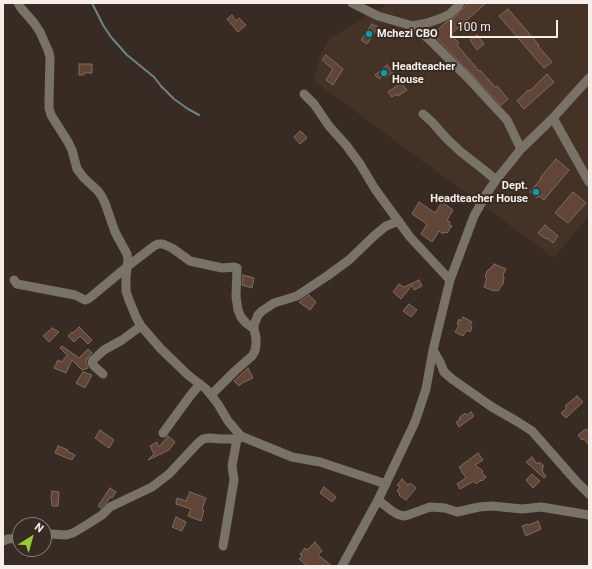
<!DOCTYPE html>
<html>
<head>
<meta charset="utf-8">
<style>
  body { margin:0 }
  #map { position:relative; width:592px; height:569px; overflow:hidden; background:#382b24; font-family:Roboto,sans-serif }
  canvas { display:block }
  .frame { position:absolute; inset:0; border:4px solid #f7eee9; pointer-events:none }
  .north { position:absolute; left:12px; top:517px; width:40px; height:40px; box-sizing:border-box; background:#382b24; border:1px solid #847973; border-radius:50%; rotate:37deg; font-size:11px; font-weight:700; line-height:16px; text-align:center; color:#f7eee9 }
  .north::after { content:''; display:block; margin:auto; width:14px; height:18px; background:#99cb35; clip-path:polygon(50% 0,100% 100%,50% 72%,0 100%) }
  .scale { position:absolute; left:450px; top:20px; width:108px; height:18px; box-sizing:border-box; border:2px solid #f7eee9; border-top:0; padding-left:5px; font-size:12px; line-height:14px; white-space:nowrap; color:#f7eee9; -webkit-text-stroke:3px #382b24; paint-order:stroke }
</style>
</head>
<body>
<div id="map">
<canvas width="592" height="569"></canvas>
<div class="frame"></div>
<div class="north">N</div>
<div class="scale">100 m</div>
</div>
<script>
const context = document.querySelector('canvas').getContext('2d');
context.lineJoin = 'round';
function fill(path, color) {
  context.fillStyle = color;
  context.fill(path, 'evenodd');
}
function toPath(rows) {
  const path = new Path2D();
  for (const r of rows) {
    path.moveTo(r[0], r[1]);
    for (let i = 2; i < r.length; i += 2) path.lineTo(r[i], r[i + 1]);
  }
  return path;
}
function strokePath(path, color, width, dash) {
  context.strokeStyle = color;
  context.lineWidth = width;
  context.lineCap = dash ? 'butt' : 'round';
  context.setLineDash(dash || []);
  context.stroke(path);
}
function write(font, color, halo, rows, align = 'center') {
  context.font = font + ' Roboto,sans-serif';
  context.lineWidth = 4;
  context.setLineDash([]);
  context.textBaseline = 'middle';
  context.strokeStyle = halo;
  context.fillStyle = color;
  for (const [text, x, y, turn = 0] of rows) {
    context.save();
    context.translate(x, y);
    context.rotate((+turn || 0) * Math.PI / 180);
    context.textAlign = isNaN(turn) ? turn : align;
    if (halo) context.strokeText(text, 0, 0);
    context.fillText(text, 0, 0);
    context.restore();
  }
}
fill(toPath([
  [390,3,589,3,589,215,554,258,314,81,319,58,329,39,374,11]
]), '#453227');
strokePath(toPath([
  [92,3,103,25,111,37,127,55,154,77,161,86,174,99,188,109,199,115]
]), '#6e828a', 2);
const building = toPath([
  [468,3,486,3,451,34,459,43,457,45,479,71,480,70,495,87,497,86,508,99,501,105,433,34,445,23,454,18,468,3],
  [508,9,539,45,538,46,552,62,544,68,499,16,508,9],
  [232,15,236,21,239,18,246,25,238,32,227,19,232,15],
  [372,24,378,27,367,44,361,40,372,24],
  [477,35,484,44,477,50,470,40,477,35],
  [326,55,343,69,333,85,326,80,333,69,322,60,326,55],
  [79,64,92,64,92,73,84,73,84,75,79,75,79,64],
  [387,65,393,72,385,78,383,76,379,79,375,75,387,65],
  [547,74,554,82,524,109,517,101,528,90,530,91,547,74],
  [401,83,407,90,398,96,397,94,392,97,388,92,401,83],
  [300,131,301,133,302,132,307,138,300,144,294,137,300,131],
  [556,159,569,170,544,200,539,196,537,198,530,192,541,179,540,178,556,159],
  [573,192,586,203,568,223,555,213,573,192],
  [419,202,435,213,442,202,453,210,447,220,450,222,449,225,452,226,447,233,444,232,443,234,439,231,432,242,421,234,427,224,412,214,419,202],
  [545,225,558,236,553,243,547,238,546,239,538,233,545,225],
  [494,264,506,269,503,275,504,278,503,282,504,282,498,291,495,290,494,291,484,287,487,278,485,277,487,271,488,271,489,269,490,270,491,267,493,267,494,264],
  [243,275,254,278,252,288,242,285,243,275],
  [419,280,422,286,414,290,412,285,401,299,393,292,399,284,404,287,419,280],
  [309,295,316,302,310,310,299,302,309,295],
  [409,304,417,310,411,317,403,311,409,304],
  [463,317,472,322,470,325,472,327,470,332,467,330,463,336,455,332,459,325,457,324,459,319,461,321,463,317],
  [79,327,92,340,88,344,80,336,74,342,68,336,72,332,73,333,79,327],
  [52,328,59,332,49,342,43,336,52,328],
  [62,346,79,358,88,349,92,353,89,356,86,361,86,364,88,368,82,370,72,360,66,373,54,368,58,360,62,362,67,355,60,348,62,346],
  [248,368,253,378,242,383,239,386,234,381,248,368],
  [83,372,92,375,85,388,76,383,83,372],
  [577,396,583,402,566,418,561,413,567,408,565,406,577,396],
  [471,412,474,416,459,427,456,422,461,419,459,418,465,413,467,415,471,412],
  [586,429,589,433,589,445,584,439,582,440,578,435,586,429],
  [100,430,114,440,109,448,95,438,100,430],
  [168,436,175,442,169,450,148,460,154,454,150,446,157,442,159,447,168,436],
  [58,446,68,450,67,451,75,455,72,460,55,453,58,446],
  [478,453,483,460,475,465,483,471,482,473,486,477,482,481,481,480,476,484,474,481,460,489,457,484,466,478,459,467,478,453],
  [532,457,537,464,539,462,544,466,542,468,543,469,542,471,546,476,544,478,526,462,532,457],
  [532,474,540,481,533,488,526,480,532,474],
  [402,479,408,485,410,483,416,488,406,500,399,495,400,494,397,491,400,487,397,485,402,479],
  [324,487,336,497,332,502,320,493,324,487],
  [110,488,116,492,112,498,110,497,107,502,101,508,98,506,110,488],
  [52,491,59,492,58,506,52,506,51,497,52,491],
  [190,492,206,498,202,509,204,510,201,521,188,516,191,509,176,504,177,498,186,501,190,492],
  [176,517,186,522,182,531,172,527,176,517],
  [538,521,541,529,526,536,522,526,528,524,529,525,538,521],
  [315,542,322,551,318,555,332,566,307,566,299,559,302,556,300,554,305,548,307,550,315,542]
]);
fill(building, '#614637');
strokePath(building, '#7c6c64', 1);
strokePath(toPath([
  [18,3,21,8,34,23,40,32,48,50,50,57,49,100,49,108,51,115,68,142,72,150,77,169,84,178,98,191,102,197,105,203,115,232,127,254,128,260,126,277,126,291,129,300,136,317,141,326,161,349,188,375,206,389,218,404,228,421,239,434,243,437,292,457,320,462,386,484],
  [352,3,378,16,413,26,430,40,467,77,507,120,521,149],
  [413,26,427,23,439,19,450,14,458,6,460,3],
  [304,94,314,104,329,126,346,145,360,164,375,189,410,237,450,280],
  [423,114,432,122,447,139,461,152,484,170,496,180],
  [553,118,589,182],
  [14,280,17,284,75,295,85,300,88,299,92,296,128,266,154,246,158,244,163,244,172,248,190,261,222,268,234,267,237,268,236,297,238,310,241,317,246,323,254,329],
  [433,350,440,362,444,372,452,379,492,407,518,422,532,431,576,481,589,494],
  [103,374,94,366,92,363,93,360,104,350,122,340,141,326],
  [211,395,235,371,252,356,255,351,256,344,256,338,254,329,254,325,258,315,262,311,274,303,297,296,327,276,349,260,375,235,386,226,399,221],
  [163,433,190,396,200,384],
  [378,500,392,511,397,514,403,516,408,515,430,507,445,508,457,512,479,507,492,506,522,509,541,507,589,515],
  [44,534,50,534,66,535,73,533,88,524,102,515,110,507,152,487,169,474,198,443,203,439,210,438,220,439,237,439,243,437],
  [3,541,8,539,20,538],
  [223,546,234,480,232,466,237,439],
  [342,566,378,500,415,422,426,389,433,350,450,280,474,216,487,193,496,180,521,149,553,118,589,78]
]), '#797367', 9);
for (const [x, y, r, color] of [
  [369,34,4,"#0f9aa8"],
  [384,73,4,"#0f9aa8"],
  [536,192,4,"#0f9aa8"]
]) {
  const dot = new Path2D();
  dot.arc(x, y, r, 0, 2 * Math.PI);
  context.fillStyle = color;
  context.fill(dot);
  strokePath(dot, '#382b24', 1.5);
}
write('bold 11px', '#f7eee9', '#382b24', [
  ["Mchezi CBO",377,34],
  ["Headteacher",392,67],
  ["House",392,80],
  ["Dept.",528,186,"right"],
  ["Headteacher House",528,199,"right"]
], 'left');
</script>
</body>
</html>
